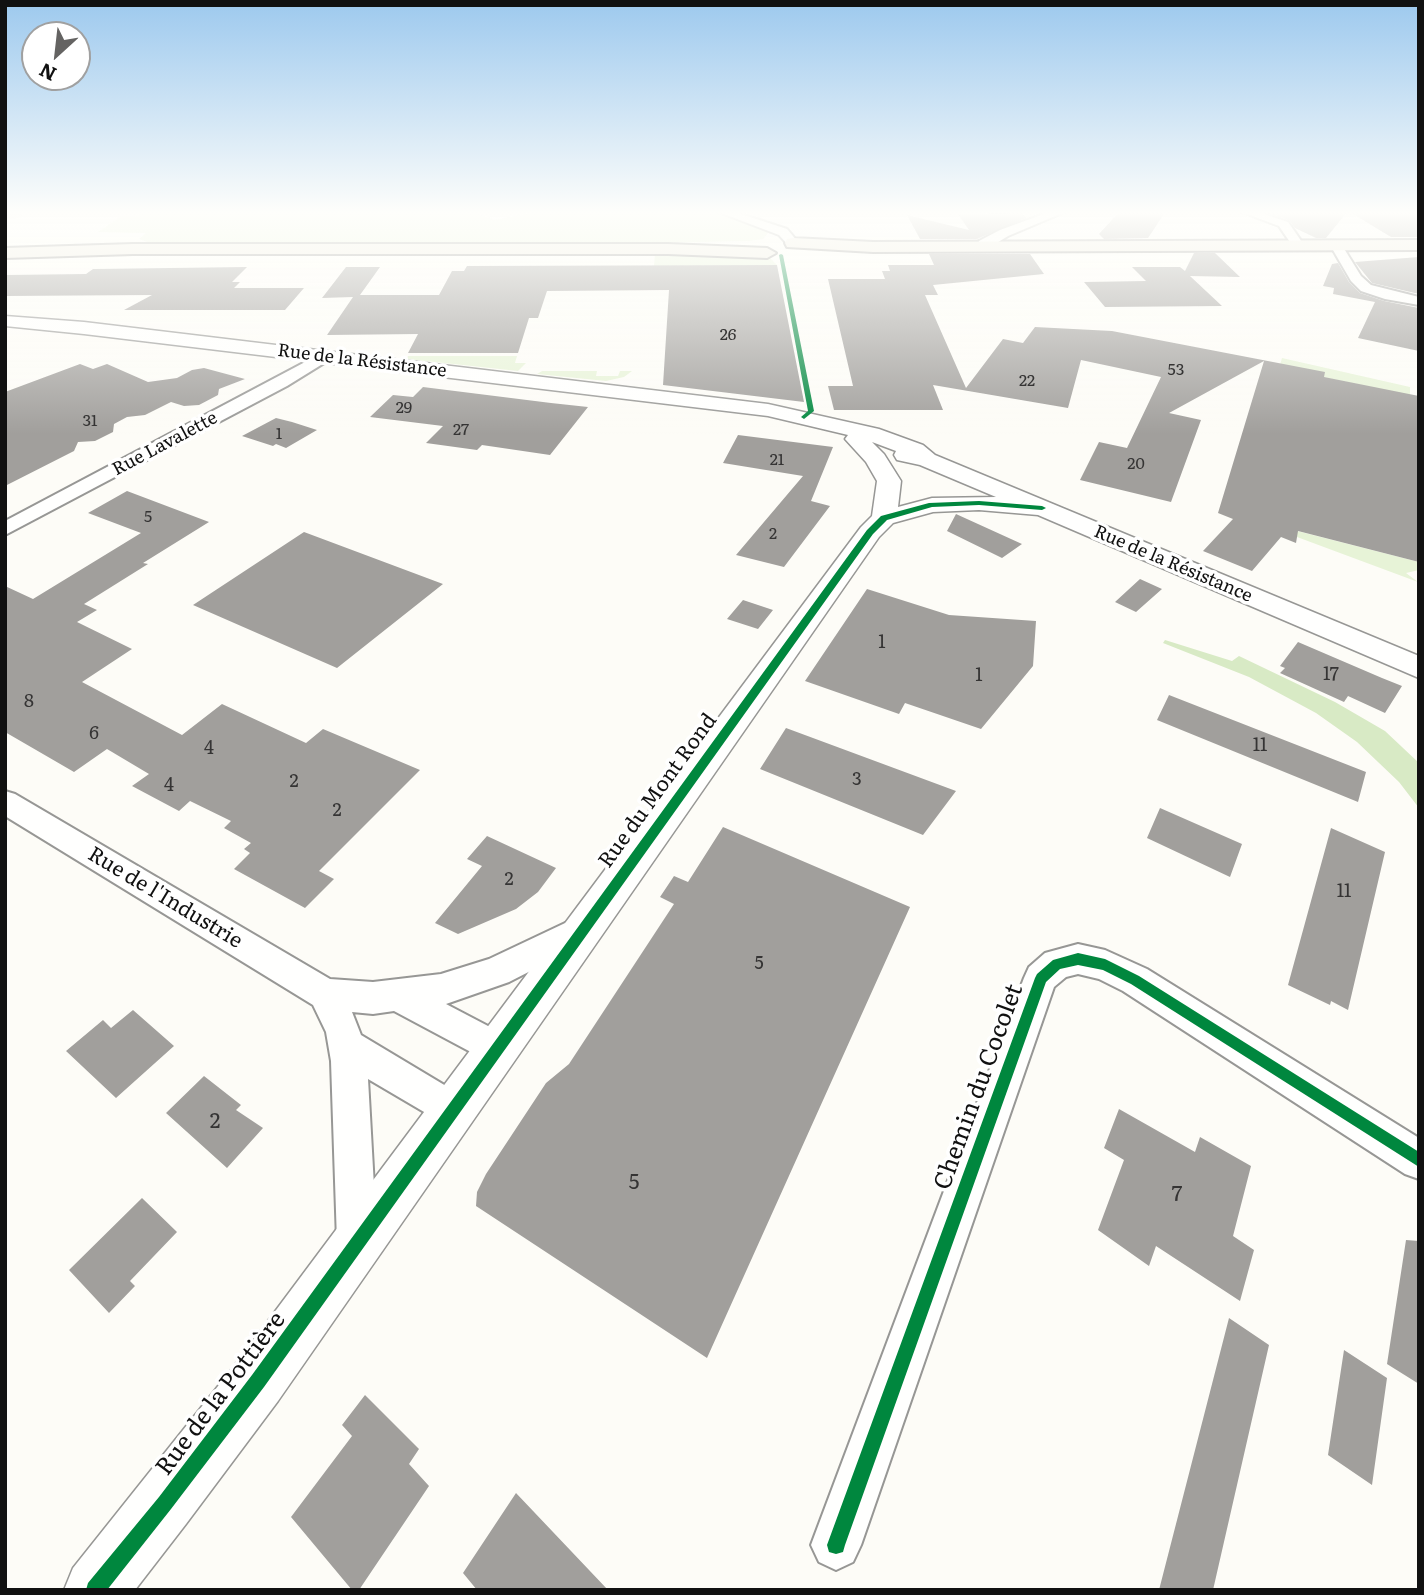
<!DOCTYPE html>
<html>
<head>
<meta charset="utf-8">
<style>
  body { margin:0 }
  #map { position:relative; width:1424px; height:1595px; overflow:hidden; background:#fdfcf7; font-family:Literata,serif }
  canvas { display:block }
  .frame { position:absolute; inset:0; border:7px solid #111; pointer-events:none }
  .north { position:absolute; left:21px; top:21px; width:70px; height:70px; box-sizing:border-box; background:#fff; border:2px solid #a0a0a0; border-radius:50%; rotate:207deg; font-size:19px; font-weight:700; line-height:28px; text-align:center; color:#111 }
  .north::after { content:''; display:block; margin:auto; width:24px; height:32px; background:#646362; clip-path:polygon(50% 0,100% 100%,50% 72%,0 100%) }
</style>
</head>
<body>
<div id="map">
<canvas width="1424" height="1595"></canvas>
<div class="frame"></div>
<div class="north">N</div>
</div>
<script>
const context = document.querySelector('canvas').getContext('2d');
context.lineJoin = 'round';
function fill(path, color) {
  context.fillStyle = color;
  context.fill(path, 'evenodd');
}
function toPath(rows) {
  const path = new Path2D();
  for (const r of rows) {
    path.moveTo(r[0], r[1]);
    for (let i = 2; i < r.length; i += 2) path.lineTo(r[i], r[i + 1]);
  }
  return path;
}
function strokePath(path, color, width, dash) {
  context.strokeStyle = color;
  context.lineWidth = width;
  context.lineCap = dash ? 'butt' : 'round';
  context.setLineDash(dash || []);
  context.stroke(path);
}
function write(font, color, halo, rows, align = 'center') {
  context.font = font + ' Literata,serif';
  context.lineWidth = 7;
  context.setLineDash([]);
  context.textBaseline = 'middle';
  context.strokeStyle = halo;
  context.fillStyle = color;
  for (const [text, x, y, turn = 0] of rows) {
    context.save();
    context.translate(x, y);
    context.rotate((+turn || 0) * Math.PI / 180);
    context.textAlign = isNaN(turn) ? turn : align;
    if (halo) context.strokeText(text, 0, 0);
    context.fillText(text, 0, 0);
    context.restore();
  }
}
fill(toPath([
  [143,211,470,211,495,220,539,211,711,211,759,226,768,233,763,239,749,241,549,245,150,243,139,239,146,233,98,232,120,217,135,217],
  [655,254,762,256,771,259,777,265,654,266],
  [408,356,517,356,515,363,526,363,518,371,407,359],
  [1282,358,1410,387,1410,395,1279,368],
  [542,371,597,371,596,376,618,376,620,371,632,371,624,377,606,381,537,374],
  [1297,531,1419,562,1419,570,1406,573,1418,582,1297,537]
]), '#e7f3d7');
fill(toPath([
  [1165,640,1232,661,1239,656,1335,702,1385,731,1419,763,1419,808,1399,782,1357,742,1316,713,1249,677,1163,643]
]), '#d8eac5');
fill(toPath([
  [5,211,25,211,21,217,5,220,5,211]
]), '#ebe1df');
fill(toPath([
  [1120,211,1166,211,1148,238,1104,239,1099,234],
  [1262,211,1419,211,1419,237,1391,237,1348,211,1326,238,1316,238,1295,228,1289,220],
  [1022,213,1026,218,977,239,920,239,907,215,969,230,958,214],
  [1194,253,1215,253,1240,277,1190,276,1222,306,1105,307,1084,282,1146,281,1132,267,1180,267,1185,271],
  [929,254,1030,254,1044,274,933,285,938,295,925,295,966,388,1003,339,1023,343,1035,327,1112,331,1325,372,1324,377,1419,396,1419,562,1298,531,1296,543,1281,537,1252,571,1203,551,1233,519,1218,513,1264,361,1169,413,1201,420,1171,502,1080,480,1099,442,1127,448,1161,377,1081,360,1068,408,933,385,943,410,834,410,828,386,853,386,828,279,885,279,882,271,890,271,888,265,934,265],
  [1419,257,1419,294,1372,283,1355,262],
  [1338,263,1349,282,1360,293,1384,301,1419,308,1419,351,1358,338,1375,302,1333,294,1334,288,1323,286,1332,264],
  [777,265,804,402,663,385,669,290,547,291,538,318,529,318,518,353,408,353,418,334,327,335,353,297,322,298,346,267,380,267,360,295,439,295,452,271,464,271,467,266],
  [247,267,232,282,240,282,234,288,304,288,285,310,124,310,152,295,5,296,5,275,86,274,93,269],
  [80,364,93,369,107,364,148,382,177,378,192,370,204,368,245,379,219,389,218,395,199,405,184,406,171,402,145,415,127,417,114,424,113,432,95,441,78,442,74,451,5,486,5,392],
  [423,387,551,403,588,407,550,455,482,445,477,450,426,443,443,426,370,417,393,395,413,397],
  [276,418,292,422,317,430,286,448,276,444,273,446,242,436],
  [738,435,833,447,811,501,830,506,784,567,736,555,803,476,723,463],
  [127,491,209,522,143,563,148,564,84,604,97,610,77,622,132,649,82,682,182,735,222,704,306,743,323,729,420,770,319,871,334,879,305,908,234,869,250,853,244,849,251,843,224,828,231,821,190,801,179,811,132,786,149,774,107,749,74,772,5,732,5,586,33,599,141,533,88,513],
  [956,514,1022,544,1002,558,947,531],
  [304,532,443,584,337,668,193,605],
  [1140,579,1162,589,1136,612,1115,602],
  [867,589,949,615,1036,621,1033,666,981,729,905,703,899,714,805,681],
  [743,600,773,610,758,629,727,619],
  [1298,642,1382,678,1402,686,1385,713,1348,696,1344,702,1280,673,1285,668,1280,666],
  [1169,695,1366,772,1358,802,1157,720],
  [786,728,956,791,923,835,760,769],
  [1160,808,1242,844,1230,877,1147,838],
  [723,827,910,907,707,1358,476,1206,477,1192,486,1174,546,1083,569,1064,674,904,660,897,674,876,688,882],
  [1331,828,1385,852,1348,1010,1331,1001,1330,1005,1288,985],
  [487,836,556,868,538,892,516,909,458,934,435,923,482,866,467,859],
  [133,1010,174,1046,116,1098,66,1051,103,1020,111,1028],
  [204,1076,241,1105,236,1110,263,1128,227,1168,166,1113],
  [1119,1109,1195,1152,1200,1137,1251,1166,1233,1236,1254,1250,1240,1301,1156,1246,1149,1266,1098,1230,1124,1160,1104,1148],
  [142,1198,177,1232,130,1281,135,1286,109,1313,69,1270],
  [1406,1240,1419,1241,1419,1384,1387,1364],
  [1229,1318,1269,1345,1213,1590,1159,1590],
  [1344,1350,1387,1378,1372,1485,1328,1455],
  [365,1395,419,1449,409,1464,429,1486,359,1590,352,1590,291,1517,352,1436,342,1425],
  [516,1493,608,1590,477,1590,463,1573]
]), '#a19f9c');
const minor = toPath([
  [716,211,732,211,787,229,798,242,788,245,779,235,716,211],
  [1052,211,1067,211,1008,236,987,249,979,249,977,246,979,241,1000,230,1052,211],
  [1239,211,1255,211,1288,222,1304,245,1302,248,1294,248,1279,226,1239,211],
  [1339,246,1343,247,1361,276,1371,285,1419,297,1419,305,1385,299,1361,291,1351,281,1333,250,1339,246],
  [324,352,332,357,329,360,287,386,5,535,5,521,324,352],
  [5,791,15,794,330,979,373,982,441,974,489,959,580,916,591,920,596,930,591,940,509,982,446,1004,509,1037,515,1049,509,1061,497,1066,394,1011,373,1014,352,1012,361,1035,466,1098,471,1111,466,1124,453,1129,368,1079,377,1241,371,1255,357,1261,343,1255,337,1241,331,1061,326,1032,313,1005,5,816,5,791],
  [1078,944,1105,950,1147,969,1419,1138,1419,1179,1405,1174,1123,991,1099,979,1078,974,1066,977,1054,987,861,1545,853,1562,836,1570,819,1562,811,1545,1024,978,1029,967,1045,953,1078,944]
]);
const tertiary = toPath([
  [5,316,84,322,768,404,879,429,923,445,935,455,1419,656,1419,678,1038,515,979,510,933,512,893,523,879,537,278,1401,186,1524,135,1590,64,1590,73,1568,238,1361,861,527,872,516,877,481,866,462,845,439,848,435,768,416,84,334,5,326,5,316],
  [872,442,896,451,894,455,897,460,920,465,996,497,932,498,898,507,901,481,884,454,872,442]
]);
const primary = toPath([
  [793,238,873,242,1419,240,1419,250,873,252,787,247,785,243,787,239,793,238],
  [133,244,668,244,767,248,776,253,767,258,668,254,133,254,5,258,5,248,133,244]
]);
strokePath(minor, '#979795', 4);
strokePath(tertiary, '#979795', 3);
strokePath(primary, '#858482', 4);
fill(minor, '#fffffe');
fill(tertiary, '#fffffe');
fill(primary, '#ede9dc');
fill(toPath([
  [781,254,783,255,814,411,804,419,801,417,808,411,779,255,781,254],
  [979,501,1042,506,1046,508,1042,510,979,505,932,507,887,520,873,534,264,1387,171,1509,107,1590,86,1590,88,1583,159,1497,252,1375,867,530,881,516,929,503,979,501],
  [1078,953,1105,959,1139,976,1419,1152,1419,1167,1131,984,1103,970,1078,965,1060,969,1046,982,845,1545,843,1552,836,1554,829,1552,827,1545,1035,978,1037,974,1053,960,1078,953]
]), '#00873e');
const sky = context.createLinearGradient(0, 0, 0, 434);
sky.addColorStop(0, '#9dc9ee');
sky.addColorStop(0.49, '#fefefb');
sky.addColorStop(1, '#fefefb00');
context.fillStyle = sky;
context.fillRect(0, 0, 1424, 434);
write('16px', '#353434', null, [
  ["26",728,335],
  ["53",1176,370],
  ["22",1027,381],
  ["29",404,408],
  ["31",90,421],
  ["27",461,430],
  ["1",279,434],
  ["21",777,460],
  ["20",1136,464],
  ["5",148,517],
  ["2",773,534]
]);
write('18px', '#111', '#fff', [
  ["Rue de la Résistance",362,361,7],
  ["Rue Lavalette",165,444,-28],
  ["Rue de la Résistance",1173,564,23]
]);
write('18px', '#353434', null, [
  ["1",882,643],
  ["17",1331,675],
  ["1",979,676],
  ["8",29,702],
  ["6",94,734],
  ["11",1260,746],
  ["4",209,749],
  ["3",857,780],
  ["2",294,782],
  ["4",169,786],
  ["2",337,811],
  ["2",509,880],
  ["11",1344,892],
  ["5",759,964]
]);
write('21px', '#111', '#fff', [
  ["Rue du Mont Rond",658,791,-54],
  ["Rue de l'Industrie",165,898,31]
]);
write('21px', '#353434', null, [
  ["2",215,1122],
  ["5",634,1183],
  ["7",1177,1195]
]);
write('24px', '#111', '#fff', [
  ["Chemin du Cocolet",979,1087,-70],
  ["Rue de la Pottière",221,1394,-53]
]);
</script>
</body>
</html>
